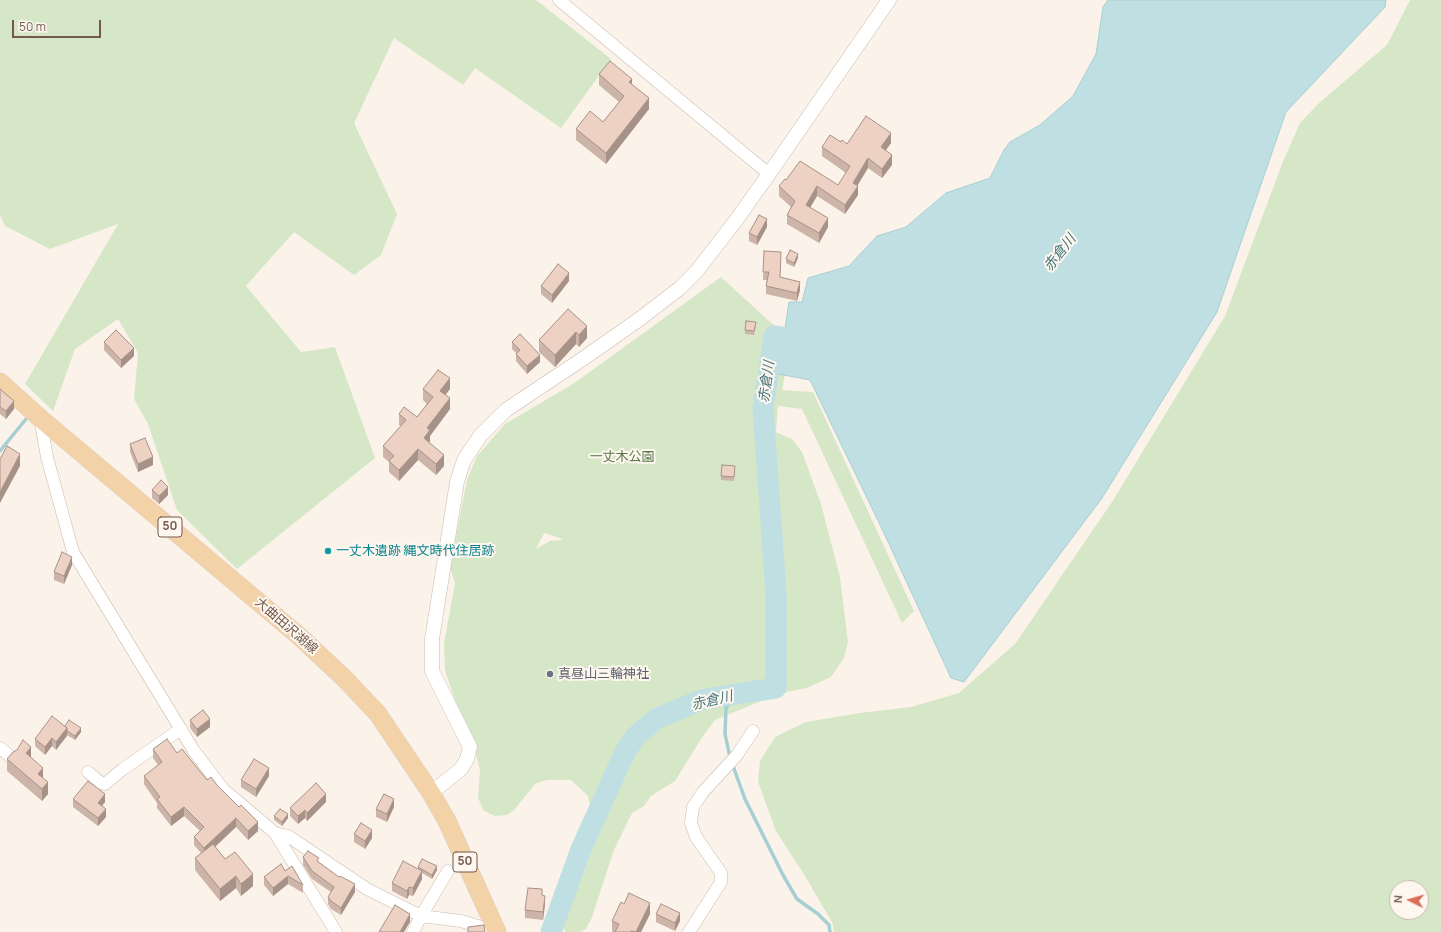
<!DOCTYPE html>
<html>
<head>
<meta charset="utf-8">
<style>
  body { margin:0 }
  #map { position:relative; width:1441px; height:932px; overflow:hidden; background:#fbf3e9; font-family:Manrope,sans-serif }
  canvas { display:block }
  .north { position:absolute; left:1389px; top:880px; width:40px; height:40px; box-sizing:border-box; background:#fdf7ef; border:1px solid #c6b8af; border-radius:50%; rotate:275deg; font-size:11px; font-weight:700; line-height:16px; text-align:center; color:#73594f }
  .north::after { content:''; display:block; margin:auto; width:14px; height:18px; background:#d96f59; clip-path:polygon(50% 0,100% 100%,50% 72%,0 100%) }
  .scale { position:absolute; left:12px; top:20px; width:89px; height:18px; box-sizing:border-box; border:2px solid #73594f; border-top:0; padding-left:5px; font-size:12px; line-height:14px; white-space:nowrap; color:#73594f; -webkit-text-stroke:3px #fdf7ef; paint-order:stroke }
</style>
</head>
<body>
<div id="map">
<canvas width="1441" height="932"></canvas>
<div class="north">N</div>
<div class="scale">50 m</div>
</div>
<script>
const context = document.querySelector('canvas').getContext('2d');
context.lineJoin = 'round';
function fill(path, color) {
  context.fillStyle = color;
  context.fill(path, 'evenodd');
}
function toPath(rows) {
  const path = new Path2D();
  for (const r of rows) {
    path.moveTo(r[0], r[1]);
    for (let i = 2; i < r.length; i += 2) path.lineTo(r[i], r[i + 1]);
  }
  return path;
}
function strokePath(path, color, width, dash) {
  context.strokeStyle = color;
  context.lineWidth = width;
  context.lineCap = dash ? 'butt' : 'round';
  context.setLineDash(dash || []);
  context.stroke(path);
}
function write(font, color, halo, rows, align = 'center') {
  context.font = font + ' Manrope,"Noto Sans JP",sans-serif';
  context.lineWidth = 4;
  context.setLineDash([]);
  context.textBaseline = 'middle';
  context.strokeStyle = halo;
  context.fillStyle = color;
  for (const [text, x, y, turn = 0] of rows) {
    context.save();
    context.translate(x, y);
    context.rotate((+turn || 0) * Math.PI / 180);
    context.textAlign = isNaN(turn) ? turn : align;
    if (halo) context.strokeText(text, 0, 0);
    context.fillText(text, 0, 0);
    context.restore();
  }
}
fill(toPath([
  [0,0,536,0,611,59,561,128,475,68,463,85,394,38,354,123,397,214,381,255,354,275,294,232,246,286,301,352,335,347,375,458,237,569,177,510,148,424,134,399,138,353,118,319,75,349,53,411,25,384,118,224,50,249,5,226,0,215],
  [1410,0,1441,0,1441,932,834,932,833,924,805,876,776,831,758,782,760,761,775,737,806,722,860,713,911,707,959,693,1015,644,1112,502,1225,316,1284,159,1300,123,1319,103,1387,45],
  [1397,888,1421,888,1421,912,1397,912],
  [721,277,791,341,782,390,813,392,914,611,902,623,802,409,778,406,776,432,792,439,802,452,821,504,840,577,848,642,844,658,831,677,807,688,781,693,715,720,701,739,675,781,651,796,644,806,632,813,614,850,592,917,586,929,580,932,566,932,563,928,564,916,569,900,581,880,590,855,595,829,588,796,571,780,547,780,535,784,514,810,507,815,495,816,484,811,478,798,480,770,470,731,455,700,445,671,444,644,455,583,450,567,467,480,477,456,505,424,573,384],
  [544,533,562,539,562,540,550,541,536,549]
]), '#d6e7c8');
const water = toPath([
  [1108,0,1386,0,1385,7,1286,112,1217,312,1102,498,964,682,951,678,883,531,810,380,778,374,789,302,802,302,808,278,849,266,877,236,906,227,946,193,990,178,1004,150,1010,142,1040,125,1073,96,1096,54,1103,7,1108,0]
]);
fill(water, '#bfdfe3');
strokePath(water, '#a6cfd3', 1);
strokePath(toPath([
  [0,451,26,419],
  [730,757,725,734,726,708,736,694],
  [733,766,745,799,783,875,797,899,818,914,829,925,830,932]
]), '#a6cfd3', 3.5);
strokePath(toPath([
  [551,932,581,849,625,752,636,736,656,719,701,700,736,694,776,688,776,594,763,408,774,336,812,341]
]), '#bfdfe3', 21);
const minor = toPath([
  [559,0,769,174],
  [40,418,47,457,73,552,194,751,223,789,275,833,336,932],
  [0,748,11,757],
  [88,772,101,783,105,784,123,769,181,729],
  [275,833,288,836,367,889,421,916,461,921,492,930],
  [413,932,421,916,448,871],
  [689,932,721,882,721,873,696,837,691,823,693,807,703,792,737,755,753,731]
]);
const tertiary = toPath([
  [431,793,461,769,467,759,470,747,432,671,432,639,457,482,464,460,480,436,506,410,584,358,641,318,680,288,696,272,734,223,769,174,889,0]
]);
const primary = toPath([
  [0,382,40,418,299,636,344,678,378,714,431,793,447,821,497,932]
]);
strokePath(minor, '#ccbaaf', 13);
strokePath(tertiary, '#ccbaaf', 15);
strokePath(primary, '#d8d1ce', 19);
strokePath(minor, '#fff', 12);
strokePath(tertiary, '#fff', 14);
strokePath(primary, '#f3d2a7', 18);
fill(toPath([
  [599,74,632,85,649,109,606,164,576,140,576,129,603,122,619,102,599,85],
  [891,143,885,151,892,165,882,178,868,168,858,185,858,195,845,214,817,196,810,207,828,227,819,243,787,224,787,215,791,207,779,196,779,186,786,180,838,185,846,173,822,156,822,147,847,144],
  [767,227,757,245,749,241,749,233],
  [764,251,780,277,800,290,797,301,766,294,766,286,767,280,763,280],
  [798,258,794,267,786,263,786,259],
  [569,281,552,303,541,294,541,286],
  [568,309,587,338,579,347,576,344,555,367,539,352,539,340],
  [756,326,754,335,745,334,745,330],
  [104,342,134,356,121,368,104,350],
  [512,342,540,362,527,374,516,361,516,353,512,349],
  [0,389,14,409,6,419,0,414],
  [423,389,450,389,445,395,450,409,430,436,430,441,429,442,444,466,436,475,418,460,399,481,389,472,389,462,383,457,383,446,401,426,399,425,399,414,417,417,427,404,423,400],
  [130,444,153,465,138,472,130,452],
  [735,470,734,481,721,480,721,476],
  [152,490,168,495,159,504,152,498],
  [72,565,64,584,54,580,54,572],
  [190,720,210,727,197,737,190,728],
  [65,726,81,732,75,740,67,735,56,750,52,746,45,755,35,746,35,739],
  [153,749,177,753,207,780,217,785,258,831,248,840,236,827,215,847,225,859,253,886,241,896,236,888,220,901,195,870,195,858,201,853,194,845,194,837,200,831,184,816,171,826,157,808,157,803,144,784,144,776,158,765,153,758],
  [31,758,43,778,48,794,42,801,7,771,7,759],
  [269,776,256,797,241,787,241,780],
  [73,799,105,802,102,806,106,817,98,826,73,807],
  [326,802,307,821,305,818,298,824,290,816,290,808],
  [394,807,387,822,376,817,376,809],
  [274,816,288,818,282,826,274,820],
  [354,834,372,838,365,849,354,842],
  [303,857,319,862,355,892,341,915,331,909,328,904,328,897,331,892,312,879,303,865],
  [418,867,437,870,432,879,422,873,422,879,413,896,409,895,407,899,392,891,392,883,418,869],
  [285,871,303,885,303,893,288,884,273,896,264,885,264,877],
  [545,904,543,920,525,918,525,910],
  [650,914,641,932,612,932,612,921],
  [656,914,680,921,675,931,656,922]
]), '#ccb4a8');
fill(toPath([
  [632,79,632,90,629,82],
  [649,98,649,109,606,164,606,153],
  [891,133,891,143,881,157,881,147],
  [892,155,892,165,882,178,882,169],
  [868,158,868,168,853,192,853,183],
  [817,186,817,196,806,215,806,205],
  [858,186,858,195,845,214,845,205],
  [828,218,828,227,819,243,819,233],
  [767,219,767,227,757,245,757,237],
  [798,254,798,258,794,267,794,263],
  [569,273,569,281,552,303,552,295],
  [800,282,800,290,797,301,797,293],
  [587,326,587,338,579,347,579,335],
  [576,332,576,344,555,367,555,355],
  [134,348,134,356,121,368,121,360],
  [540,355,540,362,527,374,527,366],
  [450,378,450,389,440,402,440,391],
  [450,398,450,409,430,436,430,441,424,449,424,438,427,428],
  [14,401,14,409,6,419,6,411],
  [418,449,418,460,399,481,399,470],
  [20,454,20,466,0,503,0,492],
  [444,455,444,466,436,475,436,464],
  [153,457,153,465,138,472,138,464],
  [168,487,168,495,159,504,159,496],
  [72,557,72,565,64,584,64,576],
  [210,719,210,727,197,737,197,729],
  [67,728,67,736,56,750,56,742],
  [81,728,81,732,75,740,75,736],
  [52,738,52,746,45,755,45,747],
  [31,747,31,759,26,753],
  [43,768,43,780,38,774],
  [269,768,269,776,256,797,256,789],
  [48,782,48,794,42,801,42,789],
  [105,794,105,802,98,811,98,803],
  [326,794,326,802,307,821,307,813],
  [394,799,394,807,387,822,387,814],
  [184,807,184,816,171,826,171,817],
  [106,809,106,817,98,826,98,818],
  [305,810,305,818,298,824,298,816],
  [288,814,288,818,282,826,282,822],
  [236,818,236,827,204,857,204,848],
  [258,822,258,831,248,840,248,831],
  [372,830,372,838,365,849,365,841],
  [437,866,437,870,432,879,432,875],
  [422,871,422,879,413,896,413,888],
  [253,874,253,886,241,896,241,884],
  [236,876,236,888,220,901,220,889],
  [288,876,288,884,273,896,273,888],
  [355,884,355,892,341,915,341,908],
  [409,887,409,895,407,899,407,891],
  [545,896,545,904,543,920,543,912],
  [650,903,650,914,641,932,636,932],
  [680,913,680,921,675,931,675,923],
  [410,914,410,922,404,932,400,932]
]), '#a69288');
const building = toPath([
  [610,61,632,79,629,82,649,98,606,153,576,129,590,111,603,122,624,96,599,74,610,61],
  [866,116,891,133,881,147,892,155,882,169,868,158,853,183,858,186,845,205,817,186,806,205,828,218,819,233,787,215,795,201,779,186,785,179,786,180,800,161,838,185,850,166,822,147,830,135,841,142,842,140,847,144,866,116],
  [759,215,767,219,757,237,749,233,759,215],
  [790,250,798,254,794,263,786,259,790,250],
  [764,251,781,252,780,277,800,282,797,293,766,286,769,272,763,272,764,251],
  [558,264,569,273,552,295,541,286,558,264],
  [568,309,587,326,579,335,576,332,555,355,539,340,568,309],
  [746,321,756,322,754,331,745,330,746,321],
  [116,330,134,348,121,360,104,342,116,330],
  [520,334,540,355,527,366,516,354,520,350,512,342,520,334],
  [438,370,450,378,440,391,450,398,427,428,430,430,424,438,444,455,436,464,418,449,399,470,389,461,394,456,383,446,406,420,399,414,404,407,417,417,433,397,423,389,438,370],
  [0,389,14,401,6,411,0,407,0,389],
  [145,438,153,457,138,464,130,444,145,438],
  [7,446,20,454,0,492,0,459,7,446],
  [722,465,735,466,734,477,721,476,722,465],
  [161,480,168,487,159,496,152,490,161,480],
  [62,552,72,557,64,576,54,572,62,552],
  [203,710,210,719,197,729,190,720,203,710],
  [52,716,67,728,56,742,52,738,45,747,35,739,52,716],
  [69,720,81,728,75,736,67,731,67,728,65,726,69,720],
  [167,739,177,753,182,749,207,780,211,777,217,785,239,807,241,805,258,822,248,831,236,818,204,848,194,837,204,827,184,807,171,817,157,799,160,797,144,776,162,762,153,749,167,739],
  [23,740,31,747,26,753,43,768,38,774,48,782,42,789,7,759,13,752,17,750,23,740],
  [254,759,269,768,256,789,241,780,254,759],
  [88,781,105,794,98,803,106,809,98,818,73,799,88,781],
  [316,783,326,794,307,813,305,810,298,816,290,808,316,783],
  [384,794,394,799,387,814,376,809,384,794],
  [280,809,288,814,282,822,274,816,280,809],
  [361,823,372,830,365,841,354,834,361,823],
  [213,844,225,859,235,852,253,874,241,884,236,876,220,889,195,858,213,844],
  [308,851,319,858,317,861,339,877,340,876,355,884,341,908,331,901,328,897,334,887,312,871,303,857,308,851],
  [422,859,437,866,432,875,418,867,422,859],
  [403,861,422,871,413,888,409,887,407,891,392,883,403,861],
  [281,864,285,871,292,866,303,885,288,876,273,888,264,877,281,864],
  [528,888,542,889,542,895,545,896,543,912,525,910,528,888],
  [629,893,650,903,636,932,631,931,631,932,615,932,619,924,612,921,621,902,624,904,629,893],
  [661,904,680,913,675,923,656,914,661,904],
  [395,905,410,914,400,932,379,932,395,905],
  [484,925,485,932,468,932,468,927,484,925]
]);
fill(building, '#edd1c3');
strokePath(building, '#a69288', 1);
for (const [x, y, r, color] of [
  [328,551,4,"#0f9aa8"],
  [550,674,4,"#6b7280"]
]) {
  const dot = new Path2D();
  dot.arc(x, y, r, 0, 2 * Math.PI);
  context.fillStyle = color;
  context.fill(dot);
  strokePath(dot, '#fdf7ef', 1.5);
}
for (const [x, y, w] of [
  [170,527,24],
  [465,862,24]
]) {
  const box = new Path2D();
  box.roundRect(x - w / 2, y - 10, w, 20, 3);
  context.fillStyle = '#fdf7ef';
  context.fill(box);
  strokePath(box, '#73594f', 1);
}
write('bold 12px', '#73594f', null, [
  ["50",170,527],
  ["50",465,862]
]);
write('13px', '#587848', '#fdf7ef', [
  ["一丈木公園",622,457]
]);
write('13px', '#0d838f', '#fdf7ef', [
  ["一丈木遺跡 縄文時代住居跡",336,551]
], 'left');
write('13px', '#73594f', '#fdf7ef', [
  ["大曲田沢湖線",286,626,41]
]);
write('13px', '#5b616d', '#fdf7ef', [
  ["真昼山三輪神社",558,674]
], 'left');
write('italic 14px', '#47777d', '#fdf7ef', [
  ["赤倉川",1060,253,-52],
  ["赤倉川",767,382,-82],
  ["赤倉川",712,701,-13]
]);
</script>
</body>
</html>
